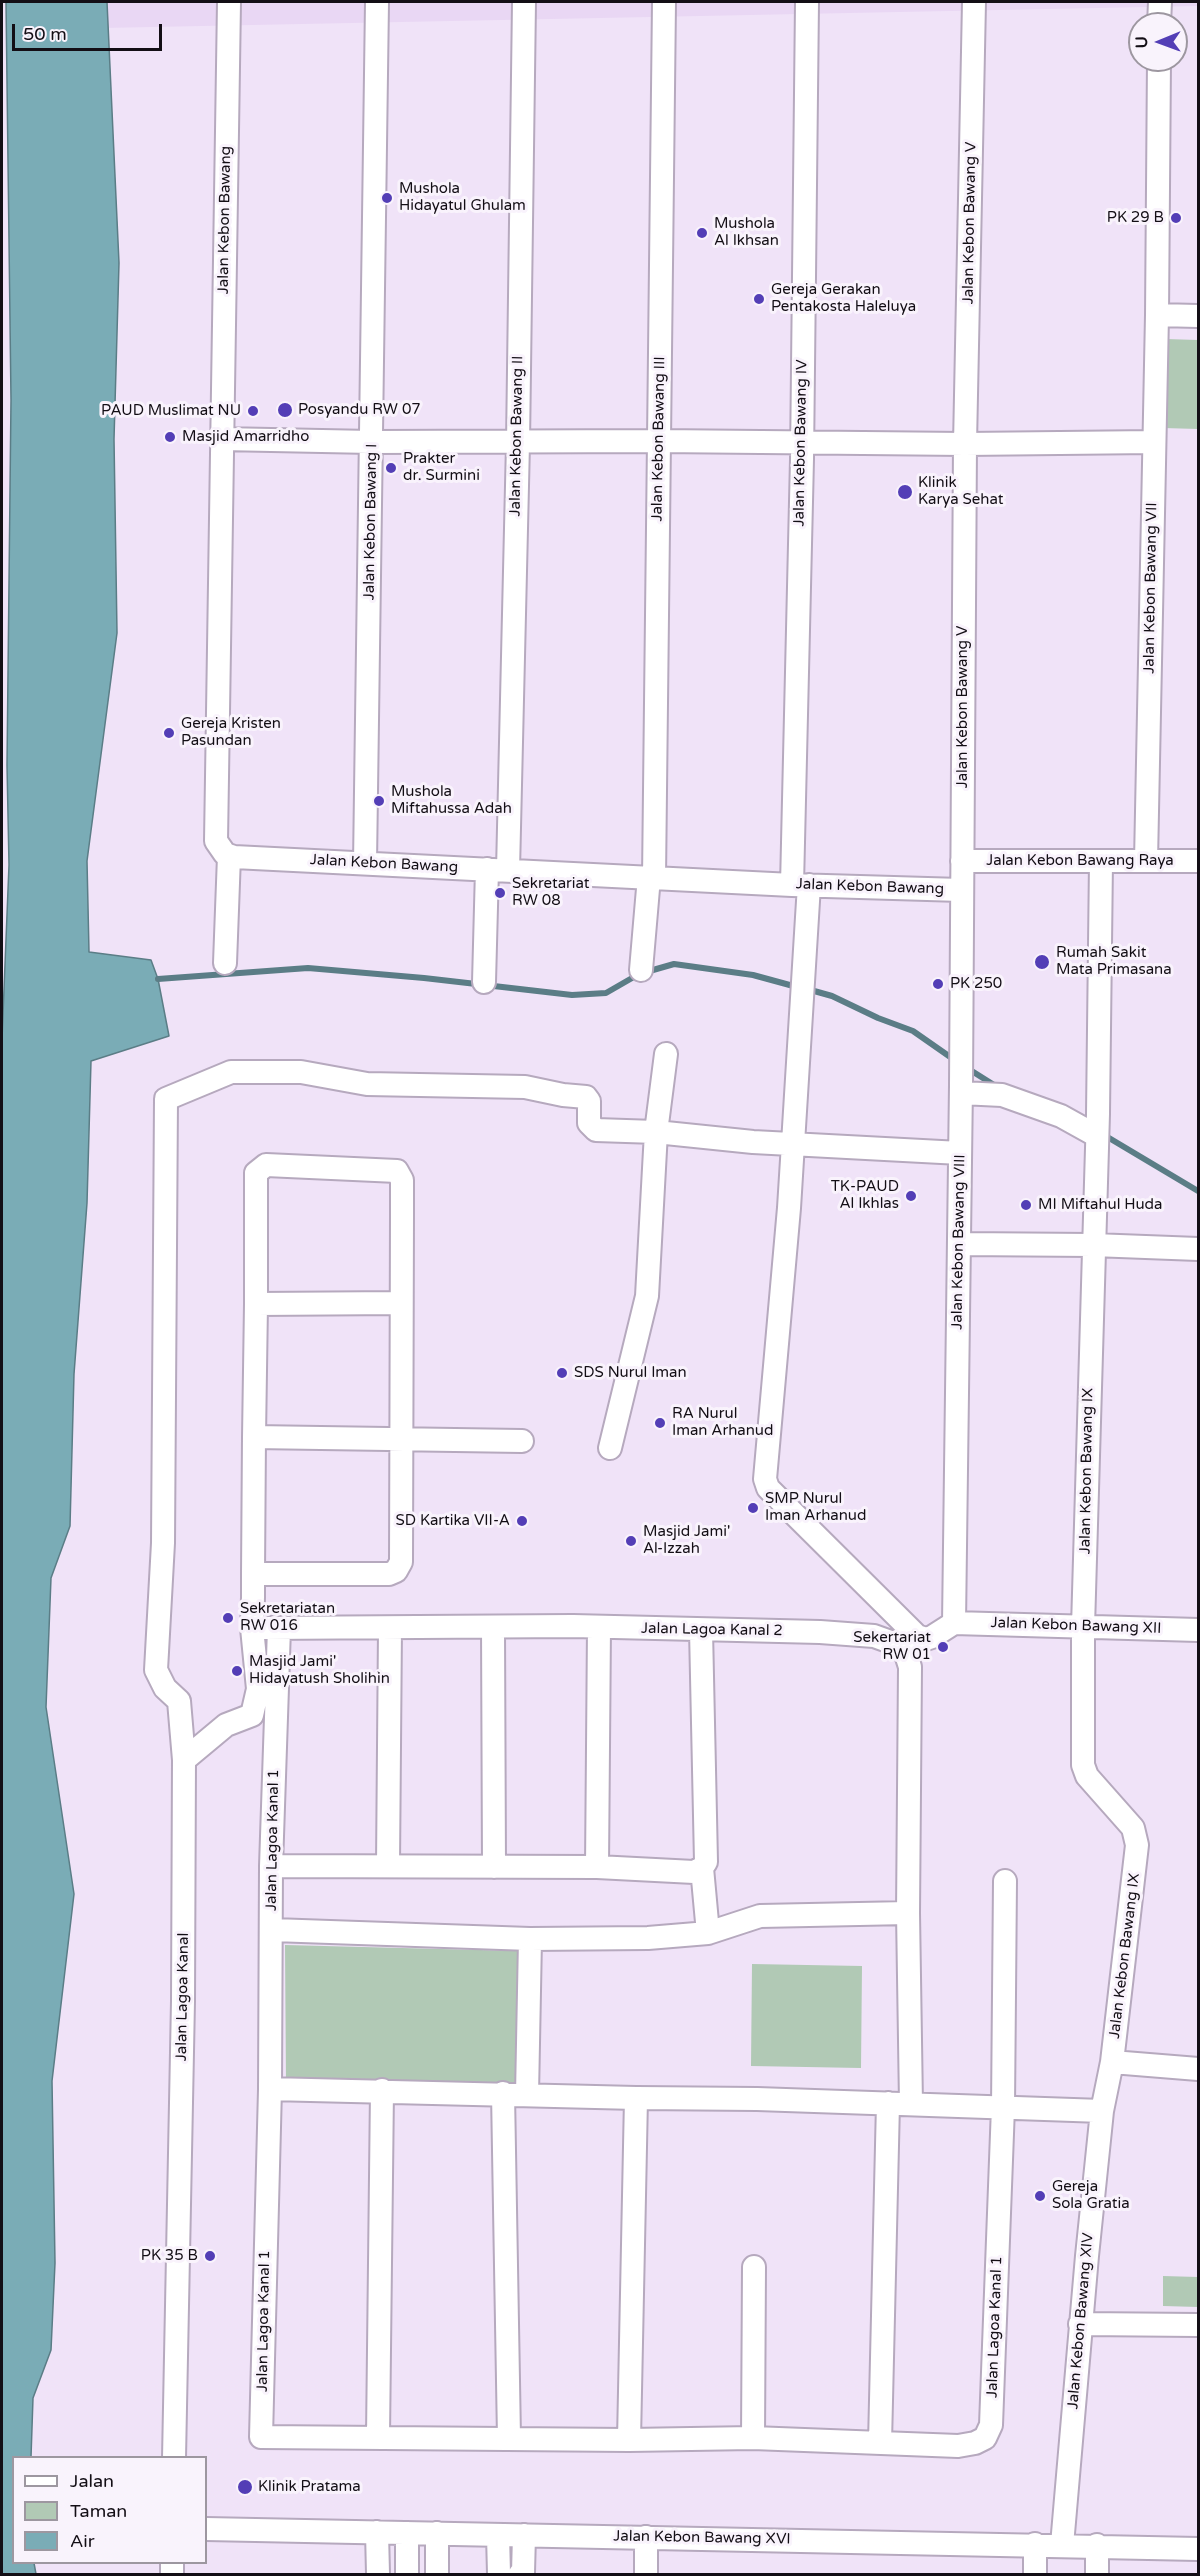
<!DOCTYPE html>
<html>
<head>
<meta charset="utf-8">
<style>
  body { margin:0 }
  #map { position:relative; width:1200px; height:2576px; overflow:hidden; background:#f0e3f8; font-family:"Varela Round",sans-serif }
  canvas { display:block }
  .frame { position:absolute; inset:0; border:3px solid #130e15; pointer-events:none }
  .legend { position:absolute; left:12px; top:2456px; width:195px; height:108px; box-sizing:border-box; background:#f9f3fc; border:2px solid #9d97a0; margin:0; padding:8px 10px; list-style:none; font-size:18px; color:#130e15 }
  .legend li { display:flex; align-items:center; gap:12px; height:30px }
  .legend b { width:30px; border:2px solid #9d97a0 }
  .north { position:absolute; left:1128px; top:12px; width:60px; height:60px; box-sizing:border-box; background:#f9f3fc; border:2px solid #9d97a0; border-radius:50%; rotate:269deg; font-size:16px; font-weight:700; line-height:24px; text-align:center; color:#130e15 }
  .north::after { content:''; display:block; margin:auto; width:21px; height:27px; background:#533eb6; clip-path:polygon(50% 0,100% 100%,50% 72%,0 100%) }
  .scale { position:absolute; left:12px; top:24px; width:150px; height:27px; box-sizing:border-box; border:3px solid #130e15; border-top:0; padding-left:8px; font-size:18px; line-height:21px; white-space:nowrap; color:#130e15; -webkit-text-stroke:4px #f9f3fc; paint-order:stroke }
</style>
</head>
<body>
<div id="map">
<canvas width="1200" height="2576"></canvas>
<div class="frame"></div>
<ul class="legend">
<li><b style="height:8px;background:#fff"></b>Jalan</li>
<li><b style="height:16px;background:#b1c9b5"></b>Taman</li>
<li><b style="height:16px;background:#7aacb6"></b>Air</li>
</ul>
<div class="north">U</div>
<div class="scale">50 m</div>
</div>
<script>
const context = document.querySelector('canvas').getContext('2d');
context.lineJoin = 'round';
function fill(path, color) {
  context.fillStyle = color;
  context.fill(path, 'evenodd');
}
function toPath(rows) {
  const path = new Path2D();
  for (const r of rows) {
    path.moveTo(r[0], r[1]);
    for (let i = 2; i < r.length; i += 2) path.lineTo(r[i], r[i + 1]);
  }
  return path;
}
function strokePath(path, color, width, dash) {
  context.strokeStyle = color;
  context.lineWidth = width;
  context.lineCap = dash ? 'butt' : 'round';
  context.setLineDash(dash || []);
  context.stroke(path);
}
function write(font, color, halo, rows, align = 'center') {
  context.font = font + ' "Varela Round",sans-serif';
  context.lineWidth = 6;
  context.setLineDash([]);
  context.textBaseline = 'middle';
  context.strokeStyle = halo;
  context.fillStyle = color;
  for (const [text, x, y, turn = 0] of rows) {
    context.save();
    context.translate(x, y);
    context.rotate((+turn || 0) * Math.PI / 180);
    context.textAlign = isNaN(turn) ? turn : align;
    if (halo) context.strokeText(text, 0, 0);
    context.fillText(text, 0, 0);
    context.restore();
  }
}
fill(toPath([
  [100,2,1198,2,1198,6,103,28]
]), '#e9d7f4');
fill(toPath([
  [1166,339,1198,340,1198,429,1163,428],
  [285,1945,519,1951,517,2087,286,2084],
  [752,1964,862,1966,861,2068,751,2066],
  [1163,2276,1198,2277,1198,2307,1163,2306]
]), '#b1c9b5');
const water = toPath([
  [6,2,107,2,119,263,114,439,117,633,87,861,89,952,151,960,158,979,169,1036,91,1061,87,1203,74,1374,70,1526,51,1578,46,1707,74,1894,52,2081,55,2263,51,2350,33,2398,31,2457,14,2458,14,2562,34,2563,36,2574,2,2574,2,1039,9,865,7,765,11,400,6,2]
]);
fill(water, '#7aacb6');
strokePath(water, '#5b7d86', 1.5);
strokePath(toPath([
  [158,979,308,968,424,978,572,995,606,993,639,974,674,964,753,975,797,987],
  [807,989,832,996,878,1018,913,1031,956,1061],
  [967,1068,994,1085],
  [1104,1135,1198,1191]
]), '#5b7d86', 6);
const minor = toPath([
  [229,2,216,841,225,854,234,857,792,885,961,890],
  [1159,24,1160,2],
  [1157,315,1198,316],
  [221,439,372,442,659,441,965,444,1154,442],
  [962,861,1198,861],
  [1146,861,1157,315,1159,60],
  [365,863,377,2],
  [508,870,518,443,524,2],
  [654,877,664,2],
  [792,885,802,459,807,2],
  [809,885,789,1208,765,1479,768,1488,917,1636,926,1639,932,1637,954,1623],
  [225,963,229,856],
  [641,970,649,877],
  [484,982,487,869],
  [961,1093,1002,1095,1061,1116,1097,1136],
  [959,1244,1093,1245,1198,1249],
  [256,1304,401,1303],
  [254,1437,522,1441],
  [610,1448,647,1296,656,1132,666,1054],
  [954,1623,961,1085,965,444,974,2],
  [954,1623,1198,1630],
  [493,1627,494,1867],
  [263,1628,573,1626,820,1632,874,1636,899,1645,905,1651,910,1667,908,1913,911,2104],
  [279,1628,271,1866,270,2089,261,2437,629,2440,753,2438,958,2446,975,2443,985,2438,991,2425,1003,2107,1005,1881],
  [701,1630,706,1862,702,1868,708,1933],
  [184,1760,226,1725,252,1715,258,1689,252,1628,253,1597,253,1574,254,1437,256,1304,256,1173,266,1165,397,1171,402,1180,402,1215,401,1562,396,1571,389,1574,253,1574],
  [388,1865,390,1628],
  [271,1866,597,1867,694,1872,702,1868],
  [597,1867,599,1627],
  [273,1930,530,1939,648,1938,708,1933,760,1916,908,1913],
  [1112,2062,1198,2069],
  [270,2089,636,2098,757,2099,1102,2111],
  [503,2093,509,2438],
  [527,2095,530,1939],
  [1080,2324,1198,2325],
  [378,2436,382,2090],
  [753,2438,754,2267],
  [629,2440,636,2098],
  [880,2443,888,2103],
  [174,2458,183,2001,184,1760,179,1701,165,1688,156,1670,163,1543,166,1099,231,1072,301,1072,367,1084,525,1087,563,1095,586,1097,589,1101,589,1123,596,1130,656,1132,753,1142,960,1153],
  [206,2529,1198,2549],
  [377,2532,378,2574],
  [437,2533,437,2574],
  [498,2535,499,2574],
  [1035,2544,1035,2574],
  [1062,2545,1087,2256,1102,2111,1112,2062,1137,1845,1133,1828,1087,1776,1083,1765,1083,1627,1098,1114,1101,861],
  [172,2574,172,2562],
  [407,2574,407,2533],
  [520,2574,523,2573,524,2535],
  [646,2574,646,2537],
  [1097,2574,1097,2545]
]);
strokePath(minor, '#b6a9be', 26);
strokePath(minor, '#fff', 22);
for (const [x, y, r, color] of [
  [387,198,6,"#533eb6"],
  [1176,218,6,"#533eb6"],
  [702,233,6,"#533eb6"],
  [759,299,6,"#533eb6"],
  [285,410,8,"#533eb6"],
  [253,411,6,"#533eb6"],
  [170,437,6,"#533eb6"],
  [391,468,6,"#533eb6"],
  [905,492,8,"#533eb6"],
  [169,733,6,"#533eb6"],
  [379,801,6,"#533eb6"],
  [500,893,6,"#533eb6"],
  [1042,962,8,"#533eb6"],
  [938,984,6,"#533eb6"],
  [911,1196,6,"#533eb6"],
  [1026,1205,6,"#533eb6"],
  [562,1373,6,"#533eb6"],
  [660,1423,6,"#533eb6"],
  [753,1508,6,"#533eb6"],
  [522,1521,6,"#533eb6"],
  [631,1541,6,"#533eb6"],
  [228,1618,6,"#533eb6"],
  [943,1647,6,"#533eb6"],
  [237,1671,6,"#533eb6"],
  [1040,2196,6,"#533eb6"],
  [210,2256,6,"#533eb6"],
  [245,2487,8,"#533eb6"]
]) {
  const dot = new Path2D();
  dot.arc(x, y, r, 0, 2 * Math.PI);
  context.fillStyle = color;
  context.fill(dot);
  strokePath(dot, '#f9f3fc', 2);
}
write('15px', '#130e15', '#f9f3fc', [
  ["Mushola",399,189],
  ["Hidayatul Ghulam",399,206],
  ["PK 29 B",1164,218,"right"],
  ["Mushola",714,224],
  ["Al Ikhsan",714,241],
  ["Gereja Gerakan",771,290],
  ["Pentakosta Haleluya",771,307],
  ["Posyandu RW 07",298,410],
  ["PAUD Muslimat NU",241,411,"right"],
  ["Masjid Amarridho",182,437],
  ["Prakter",403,459],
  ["dr. Surmini",403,476],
  ["Klinik",918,483],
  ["Karya Sehat",918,500],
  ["Gereja Kristen",181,724],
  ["Pasundan",181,741],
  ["Mushola",391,792],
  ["Miftahussa Adah",391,809],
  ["Sekretariat",512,884],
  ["RW 08",512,901],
  ["Rumah Sakit",1056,953],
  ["Mata Primasana",1056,970],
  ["PK 250",950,984],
  ["TK-PAUD",899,1187,"right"],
  ["Al Ikhlas",899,1204,"right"],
  ["MI Miftahul Huda",1038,1205],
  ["SDS Nurul Iman",574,1373],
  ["RA Nurul",672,1414],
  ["Iman Arhanud",672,1431],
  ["SMP Nurul",765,1499],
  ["Iman Arhanud",765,1516],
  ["SD Kartika VII-A",510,1521,"right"],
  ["Masjid Jami'",643,1532],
  ["Al-Izzah",643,1549],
  ["Sekretariatan",240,1609],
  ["RW 016",240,1626],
  ["Sekertariat",931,1638,"right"],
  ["RW 01",931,1655,"right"],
  ["Masjid Jami'",249,1662],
  ["Hidayatush Sholihin",249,1679],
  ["Gereja",1052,2187],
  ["Sola Gratia",1052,2204],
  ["PK 35 B",198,2256,"right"],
  ["Klinik Pratama",258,2487]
], 'left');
write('15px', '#130e15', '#f9f3fc', [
  ["Jalan Kebon Bawang",225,220,-89],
  ["Jalan Kebon Bawang V",970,223,-89],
  ["Jalan Kebon Bawang II",517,436,-89],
  ["Jalan Kebon Bawang III",659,439,-89],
  ["Jalan Kebon Bawang IV",801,443,-89],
  ["Jalan Kebon Bawang I",371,522,-89],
  ["Jalan Kebon Bawang VII",1151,588,-89],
  ["Jalan Kebon Bawang V",963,707,-90],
  ["Jalan Kebon Bawang Raya",1080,861],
  ["Jalan Kebon Bawang",384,864,3],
  ["Jalan Kebon Bawang",870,887,2],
  ["Jalan Kebon Bawang VIII",959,1242,-89],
  ["Jalan Kebon Bawang IX",1087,1471,-89],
  ["Jalan Kebon Bawang XII",1076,1626,2],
  ["Jalan Lagoa Kanal 2",712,1630,1],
  ["Jalan Lagoa Kanal 1",273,1840,-89],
  ["Jalan Kebon Bawang IX",1125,1956,-83],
  ["Jalan Lagoa Kanal",183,1997,-89],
  ["Jalan Lagoa Kanal 1",264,2321,-89],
  ["Jalan Kebon Bawang XIV",1081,2321,-85],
  ["Jalan Lagoa Kanal 1",995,2327,-88],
  ["Jalan Kebon Bawang XVI",702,2538,1]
]);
</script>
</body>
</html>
